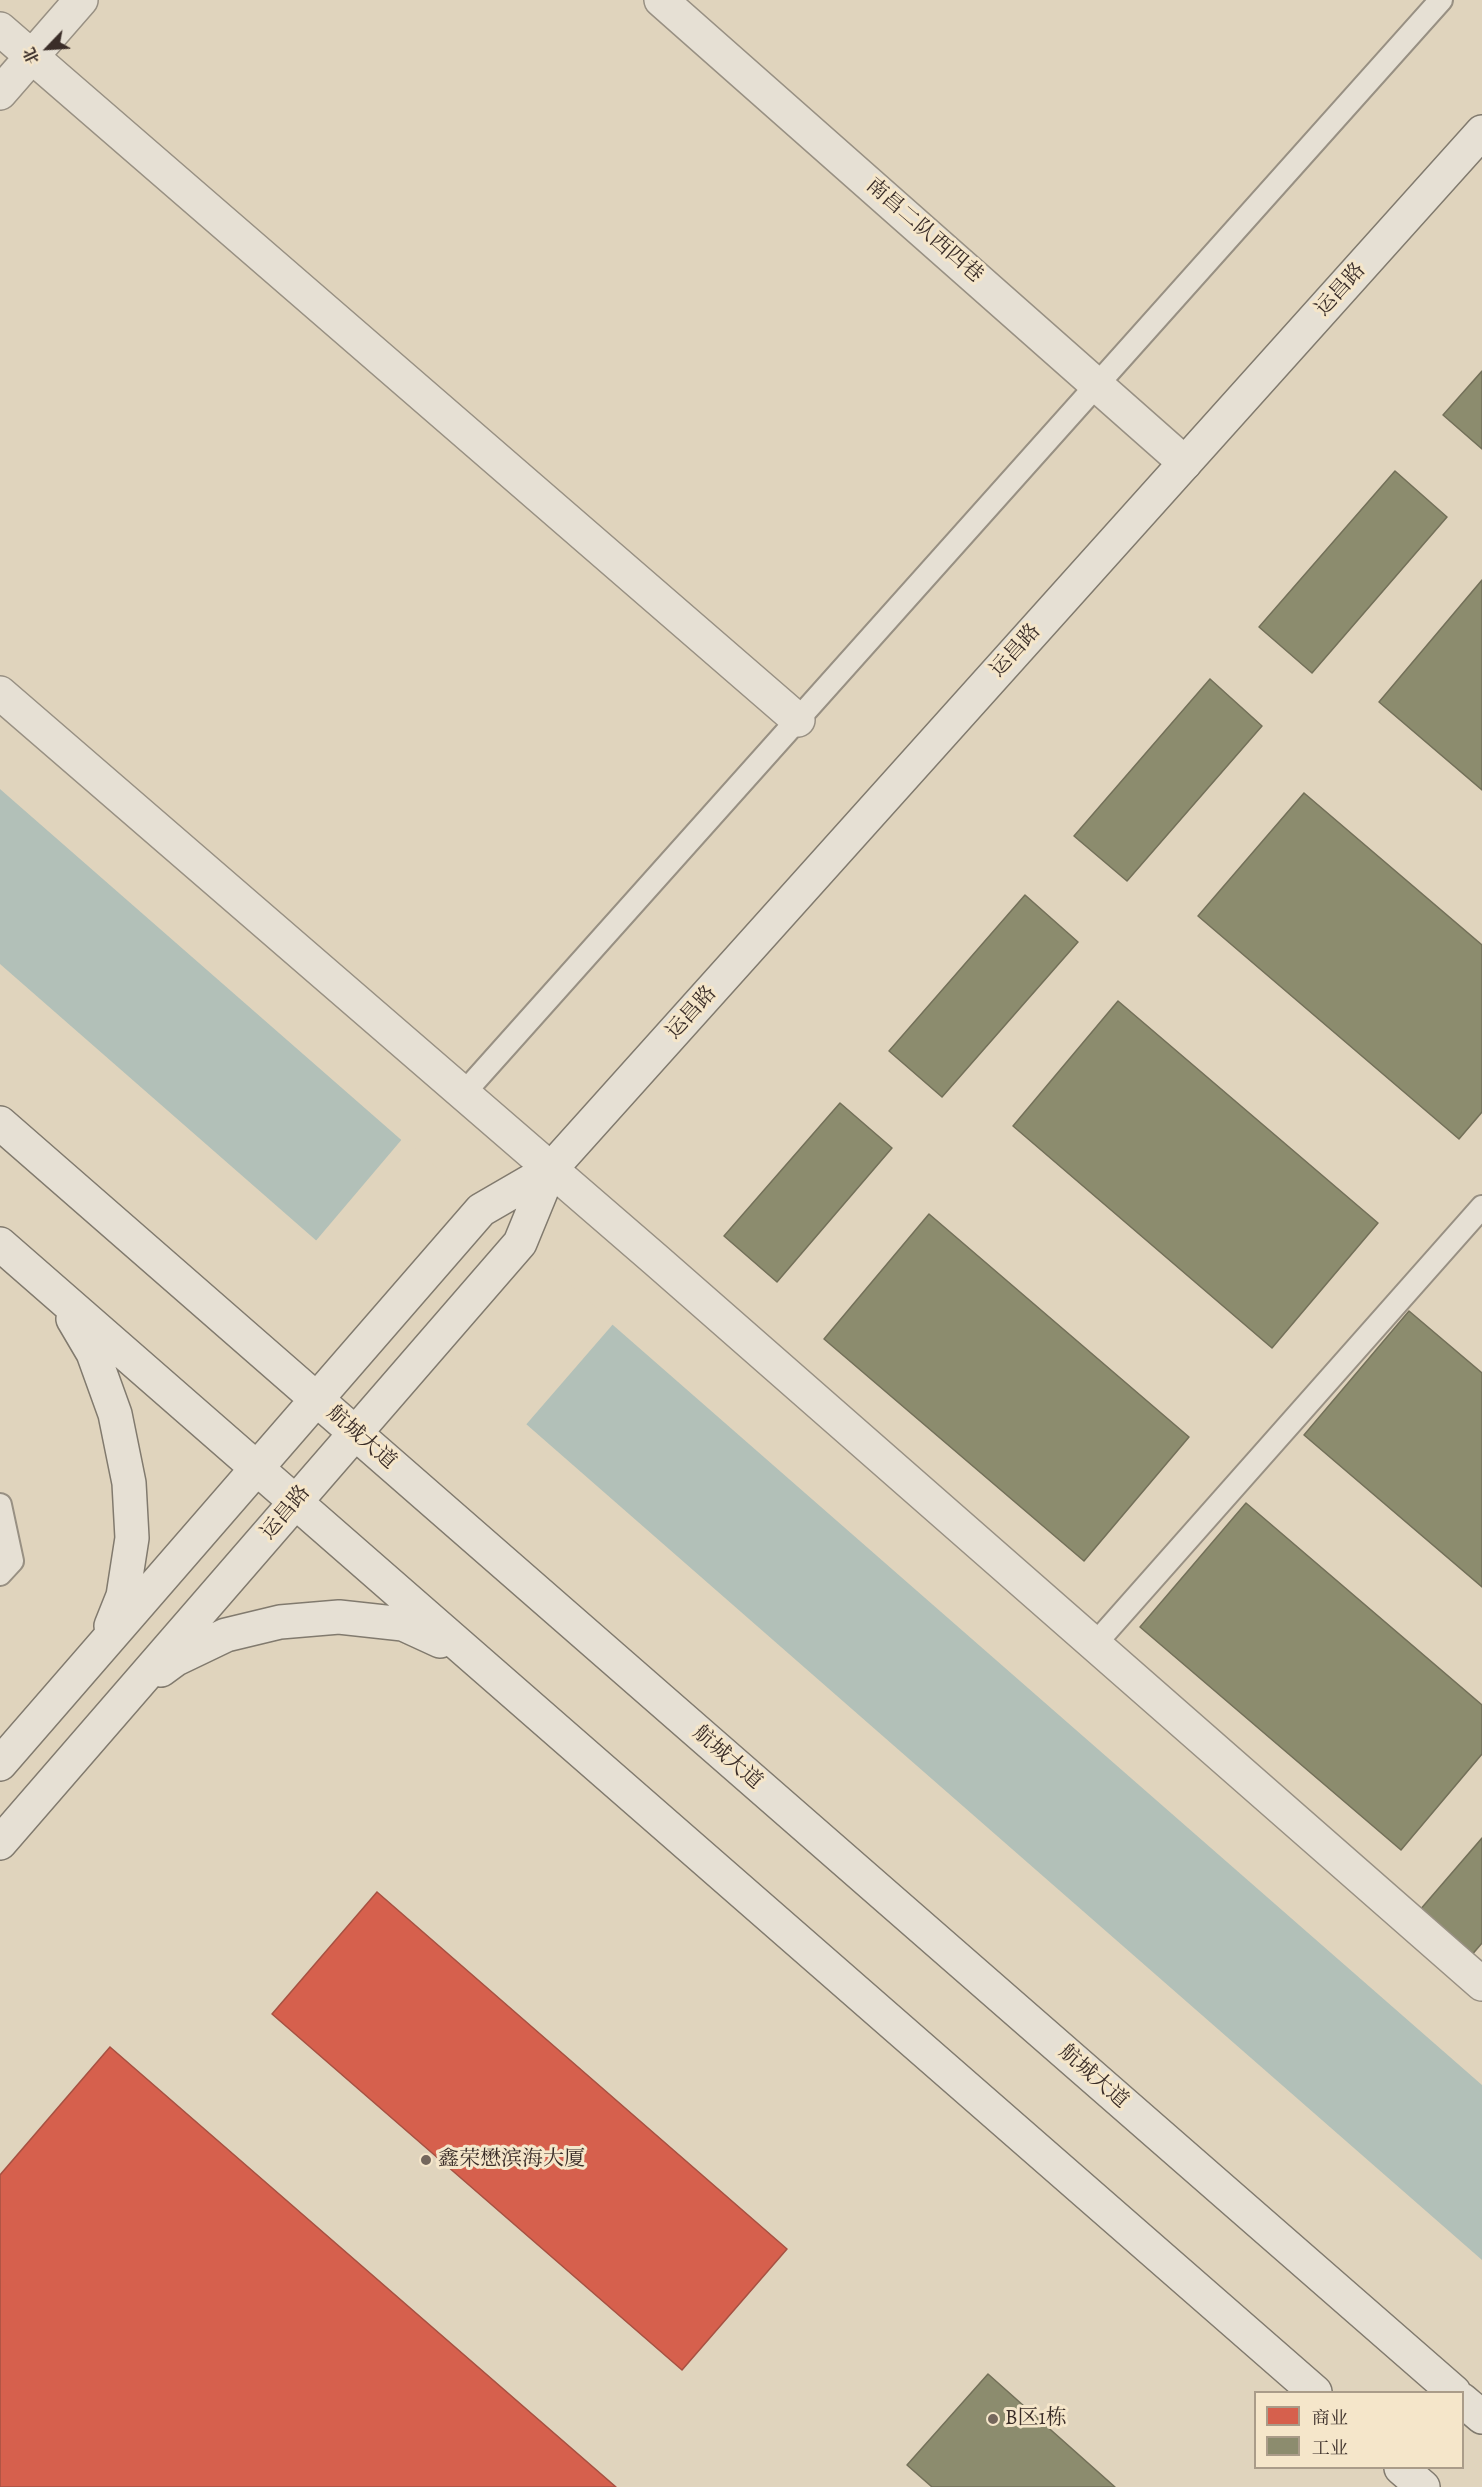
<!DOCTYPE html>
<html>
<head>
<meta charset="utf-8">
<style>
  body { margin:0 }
  #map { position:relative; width:1482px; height:2487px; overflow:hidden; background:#e0d4bd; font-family:Alegreya,"Noto Serif SC",serif }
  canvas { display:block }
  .legend { position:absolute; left:1254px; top:2391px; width:210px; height:78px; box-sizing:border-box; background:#f5e6ca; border:2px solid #aa9c89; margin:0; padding:8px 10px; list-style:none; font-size:18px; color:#3a2d28 }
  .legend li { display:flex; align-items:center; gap:12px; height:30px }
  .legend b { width:30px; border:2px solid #aa9c89 }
  .north { position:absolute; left:18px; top:18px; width:60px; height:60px; -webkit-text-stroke:4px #f5e6ca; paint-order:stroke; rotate:245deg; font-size:16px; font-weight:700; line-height:24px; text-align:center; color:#3a2d28 }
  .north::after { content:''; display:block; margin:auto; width:21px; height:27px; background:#3a2d28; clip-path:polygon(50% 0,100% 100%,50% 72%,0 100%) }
</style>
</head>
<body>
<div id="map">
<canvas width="1482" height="2487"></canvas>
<ul class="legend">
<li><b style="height:16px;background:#d6604d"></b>商业</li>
<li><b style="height:16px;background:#8c8c6e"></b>工业</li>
</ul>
<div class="north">北</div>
</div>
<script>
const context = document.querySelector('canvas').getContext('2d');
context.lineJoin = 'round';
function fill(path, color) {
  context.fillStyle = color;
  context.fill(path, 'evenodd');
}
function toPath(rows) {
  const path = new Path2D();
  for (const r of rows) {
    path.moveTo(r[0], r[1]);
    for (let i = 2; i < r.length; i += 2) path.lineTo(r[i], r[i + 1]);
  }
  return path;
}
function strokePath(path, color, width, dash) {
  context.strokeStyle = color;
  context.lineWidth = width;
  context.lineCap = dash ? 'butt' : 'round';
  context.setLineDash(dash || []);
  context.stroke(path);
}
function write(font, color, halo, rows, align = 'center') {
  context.font = font + ' Alegreya,"Noto Serif SC",serif';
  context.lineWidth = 6;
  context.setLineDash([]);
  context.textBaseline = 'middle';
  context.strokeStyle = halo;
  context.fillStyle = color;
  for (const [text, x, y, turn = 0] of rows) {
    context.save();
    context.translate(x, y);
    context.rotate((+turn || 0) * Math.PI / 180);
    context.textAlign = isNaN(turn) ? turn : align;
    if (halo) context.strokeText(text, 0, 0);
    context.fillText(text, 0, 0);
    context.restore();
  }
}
fill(toPath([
  [0,789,1482,2085,1482,2260,0,964]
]), '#b2c0b8');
fill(toPath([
  [403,1138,614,1323,524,1427,314,1243]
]), '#e0d4bd');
const shops = toPath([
  [377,1892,787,2249,682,2370,272,2014,377,1892],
  [110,2047,616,2487,0,2487,0,2175,110,2047]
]);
fill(shops, '#d6604d');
strokePath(shops, '#a75142', 1.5);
const industry = toPath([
  [1482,371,1482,449,1443,415,1482,371],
  [1395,471,1447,517,1312,673,1259,627,1395,471],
  [1482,580,1482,790,1379,702,1482,580],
  [1210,679,1262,726,1127,881,1074,836,1210,679],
  [1304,793,1482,945,1482,1112,1459,1139,1198,916,1304,793],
  [1025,895,1078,942,942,1097,889,1051,1025,895],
  [1118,1001,1378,1223,1272,1348,1013,1126,1118,1001],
  [840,1103,892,1148,777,1282,724,1236,840,1103],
  [929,1214,1189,1437,1084,1561,824,1339,929,1214],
  [1409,1311,1482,1373,1482,1587,1304,1435,1409,1311],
  [1246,1503,1482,1705,1482,1754,1401,1850,1140,1627,1246,1503],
  [1482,1838,1482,1943,1470,1957,1419,1911,1482,1838],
  [988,2374,1115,2487,932,2487,907,2465,988,2374]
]);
fill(industry, '#8c8c6e');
strokePath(industry, '#737059', 1.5);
const lane = toPath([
  [463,1094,1441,0],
  [0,1505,12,1561,0,1574],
  [1095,1644,1482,1207]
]);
const street = toPath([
  [661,0,1185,463],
  [0,29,798,720],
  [0,93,81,0],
  [0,693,656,1260,1482,1984]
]);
const secondary = toPath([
  [0,1123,1454,2392],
  [0,1244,1315,2392],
  [73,1319,93,1353,115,1414,129,1483,132,1538,123,1596,111,1626],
  [161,1670,176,1659,226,1635,280,1622,339,1617,403,1624,440,1641],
  [0,1764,481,1210,550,1170,1482,132],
  [0,1843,520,1243,550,1170],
  [1462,2400,1482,2417],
  [1401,2468,1423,2487]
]);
strokePath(lane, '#989083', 26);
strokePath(street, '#989083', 36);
strokePath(secondary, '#817a6e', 36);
strokePath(lane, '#e6e0d4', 22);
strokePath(street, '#e6e0d4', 33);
strokePath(secondary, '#e6e0d4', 33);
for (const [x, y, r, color] of [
  [426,2160,6,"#74675c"],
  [993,2419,6,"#74675c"]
]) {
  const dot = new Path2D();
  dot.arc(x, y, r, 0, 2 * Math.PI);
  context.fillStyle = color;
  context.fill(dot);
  strokePath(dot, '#f5e6ca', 2);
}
write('21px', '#3a2d28', '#f5e6ca', [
  ["南昌二队西四巷",924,231,41],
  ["运昌路",1341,290,-48],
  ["运昌路",1016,651,-48],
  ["运昌路",692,1013,-48],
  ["航城大道",361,1438,41],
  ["运昌路",286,1513,-50],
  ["航城大道",727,1758,41],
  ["航城大道",1093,2077,41]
]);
write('21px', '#3a2d28', '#f5e6ca', [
  ["鑫荣懋滨海大厦",438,2160],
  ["B区1栋",1005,2419]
], 'left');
</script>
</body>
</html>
